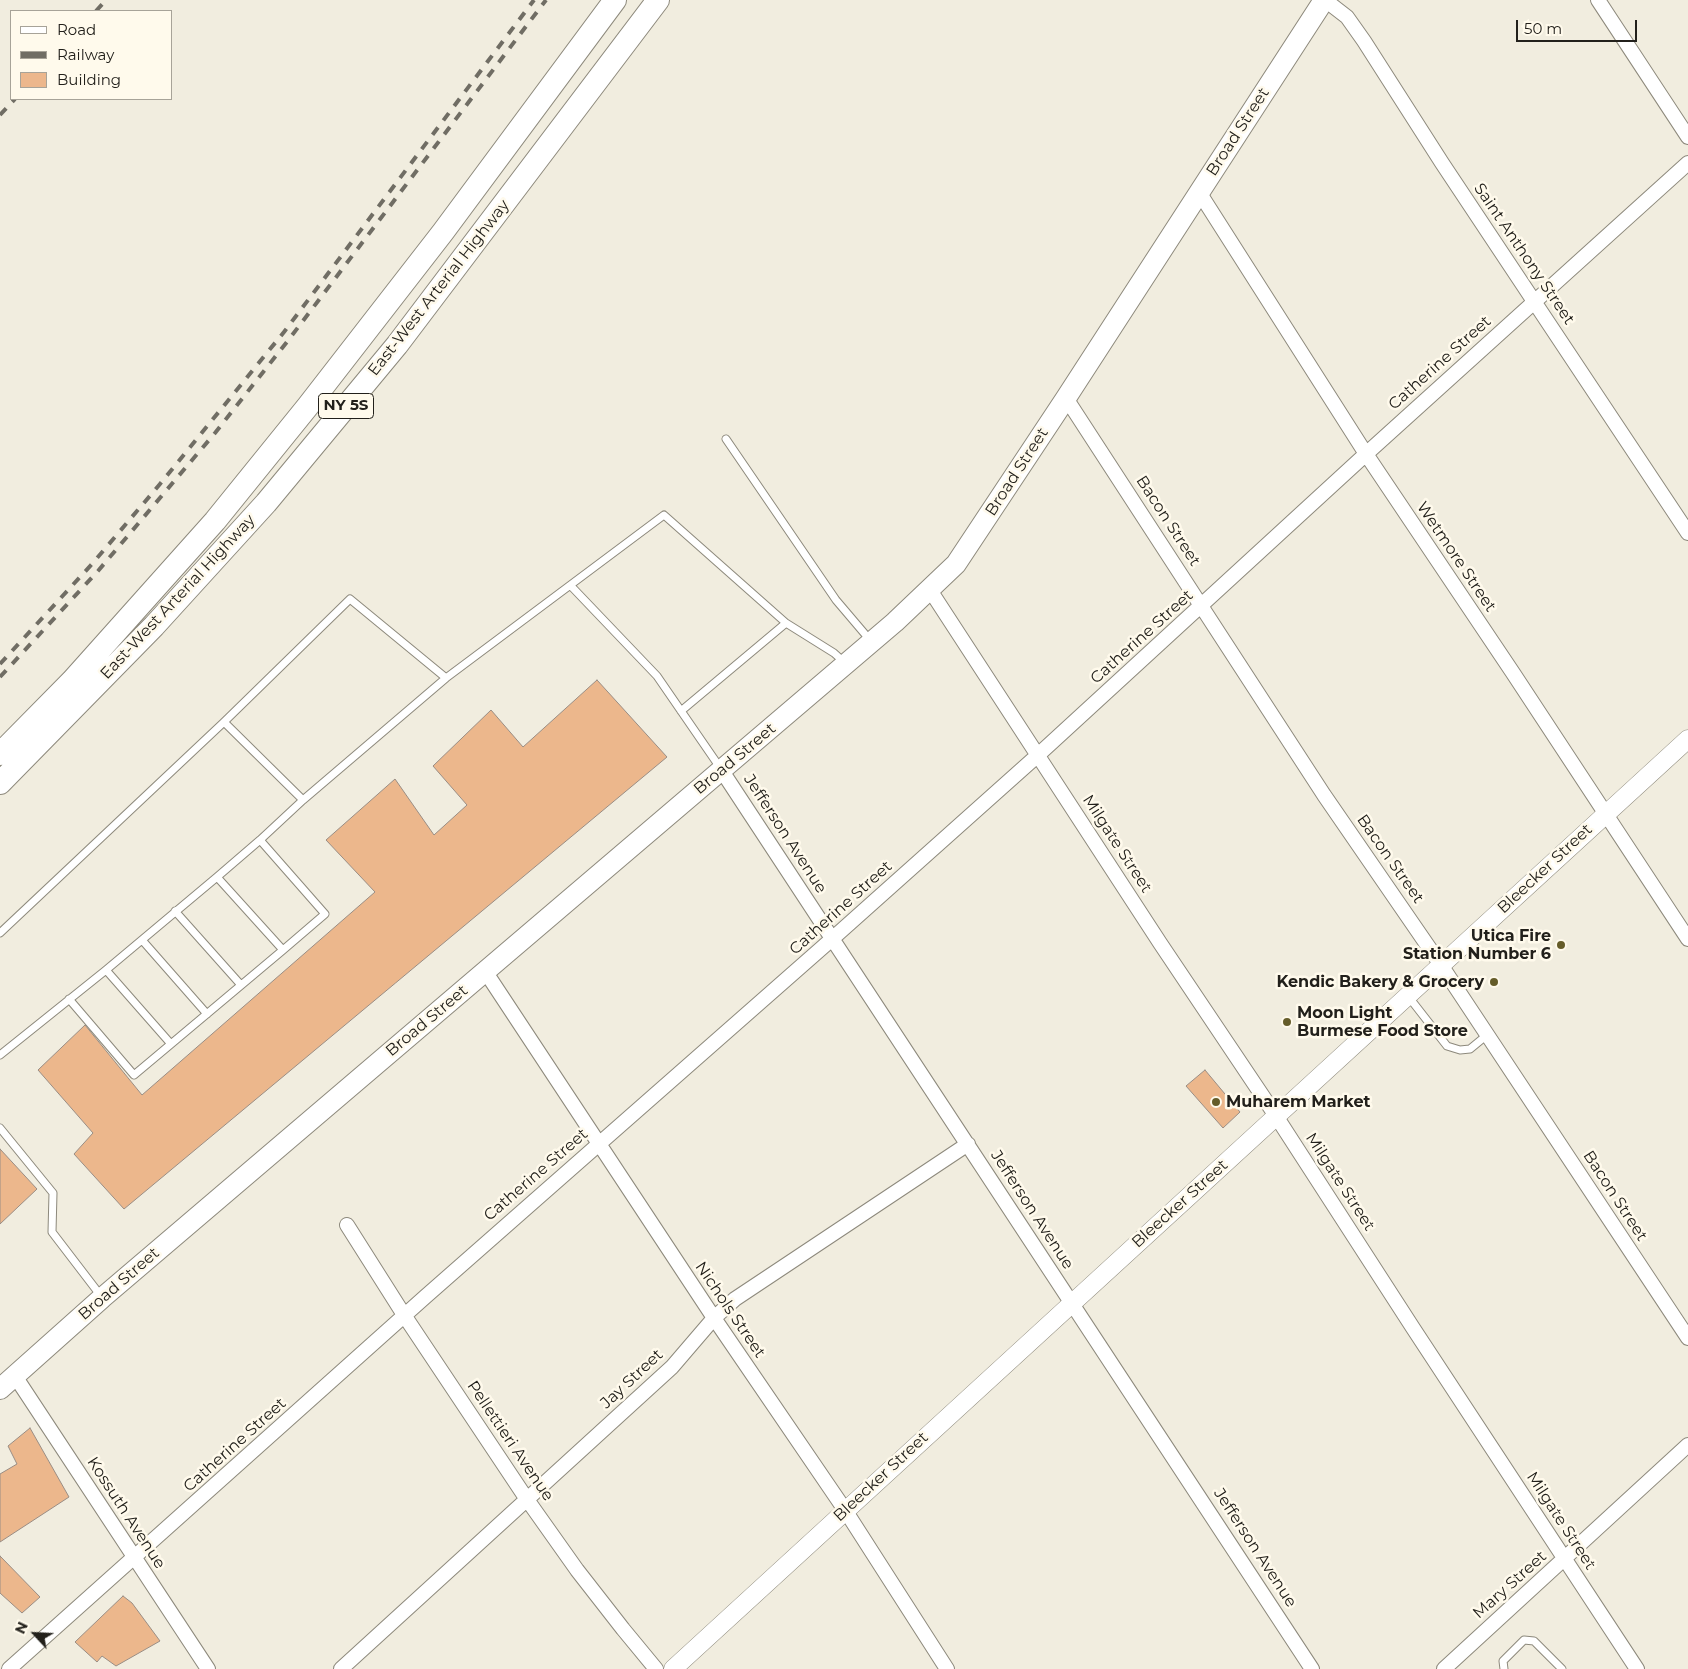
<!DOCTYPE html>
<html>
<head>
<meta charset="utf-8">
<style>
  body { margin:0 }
  #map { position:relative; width:1688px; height:1669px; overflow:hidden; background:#f1eddf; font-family:Montserrat,sans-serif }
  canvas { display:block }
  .legend { position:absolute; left:10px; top:10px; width:162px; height:90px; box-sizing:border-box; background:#fffaec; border:1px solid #a7a398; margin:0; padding:6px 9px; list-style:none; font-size:15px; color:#22201b }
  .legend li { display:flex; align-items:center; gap:10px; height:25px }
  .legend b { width:25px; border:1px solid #a7a398 }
  .north { position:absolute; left:10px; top:1609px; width:50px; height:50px; -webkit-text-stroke:4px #fffaec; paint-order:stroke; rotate:295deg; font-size:14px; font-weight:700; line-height:20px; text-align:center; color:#22201b }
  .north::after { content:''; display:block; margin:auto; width:18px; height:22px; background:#22201b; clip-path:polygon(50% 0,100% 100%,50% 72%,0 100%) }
  .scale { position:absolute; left:1516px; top:20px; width:121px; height:22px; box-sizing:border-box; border:2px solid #22201b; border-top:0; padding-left:6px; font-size:15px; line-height:18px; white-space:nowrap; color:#22201b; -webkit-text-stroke:4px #fffaec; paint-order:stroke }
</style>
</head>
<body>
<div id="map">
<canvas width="1688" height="1669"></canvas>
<ul class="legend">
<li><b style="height:6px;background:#fff"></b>Road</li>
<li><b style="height:6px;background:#706d64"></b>Railway</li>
<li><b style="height:14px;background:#ecb78c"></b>Building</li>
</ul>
<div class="north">N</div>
<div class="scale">50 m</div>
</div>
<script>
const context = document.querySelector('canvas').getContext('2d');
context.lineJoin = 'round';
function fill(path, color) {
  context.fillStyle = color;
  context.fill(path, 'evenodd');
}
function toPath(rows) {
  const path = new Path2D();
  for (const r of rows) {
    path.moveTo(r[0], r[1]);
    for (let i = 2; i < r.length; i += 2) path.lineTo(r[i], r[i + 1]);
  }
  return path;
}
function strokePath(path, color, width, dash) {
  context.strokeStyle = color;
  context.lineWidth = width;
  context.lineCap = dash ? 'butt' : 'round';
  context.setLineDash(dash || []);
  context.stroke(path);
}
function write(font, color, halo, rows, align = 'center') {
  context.font = font + ' Montserrat,sans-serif';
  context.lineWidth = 5;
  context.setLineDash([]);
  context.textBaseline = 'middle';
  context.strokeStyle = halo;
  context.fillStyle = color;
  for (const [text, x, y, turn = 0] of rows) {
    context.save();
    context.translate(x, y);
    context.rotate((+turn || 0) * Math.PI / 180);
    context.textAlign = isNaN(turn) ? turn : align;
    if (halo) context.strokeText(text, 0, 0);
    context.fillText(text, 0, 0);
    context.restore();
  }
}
const building = toPath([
  [597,680,667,757,124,1209,74,1154,93,1133,38,1070,85,1025,142,1095,375,892,326,840,395,779,434,835,467,805,433,766,491,710,523,747,597,680],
  [1205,1070,1240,1112,1223,1128,1186,1086,1205,1070],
  [0,1149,37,1189,0,1224,0,1149],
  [30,1428,69,1497,0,1542,0,1474,17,1464,8,1446,30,1428],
  [0,1556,40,1597,22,1613,0,1593,0,1556],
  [123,1596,132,1603,160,1641,116,1666,102,1656,97,1662,75,1642,123,1596]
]);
fill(building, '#ecb78c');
strokePath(building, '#998d84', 1);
const service = toPath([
  [726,439,836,600,870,640],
  [571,586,657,676,721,769],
  [681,711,786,623,834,653,844,662],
  [224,722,303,800],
  [217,877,283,950],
  [175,911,241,985],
  [0,933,224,722,350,599,446,678],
  [142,940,207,1014],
  [106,970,171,1044,283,950,325,914,260,840],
  [1408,996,1447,1046,1460,1050,1470,1049,1487,1035],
  [69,999,134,1075,171,1044],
  [0,1055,106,970,217,877,260,840,303,800,446,678,664,515,786,623],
  [0,1128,53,1193,52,1232,101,1296],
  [1504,1669,1503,1661,1524,1640,1534,1641,1562,1669]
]);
const minor = toPath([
  [1325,0,1347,17,1364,41,1442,163,1688,533],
  [1598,0,1688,137],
  [1199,192,1366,454,1513,673,1688,939],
  [1066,398,1324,795,1441,965,1688,1338],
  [930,590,1160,943,1276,1116,1413,1328,1637,1669],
  [722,771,1312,1669],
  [485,971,714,1318,845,1510,947,1669],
  [347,1225,404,1315,526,1498,577,1570,623,1629,656,1669],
  [15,1376,208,1669],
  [9,1669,425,1297,832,939,1038,755,1366,454,1688,163],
  [341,1669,672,1367,714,1318,735,1299,968,1144],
  [1444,1669,1688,1445]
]);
const tertiary = toPath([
  [673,1669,1688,739]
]);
const secondary = toPath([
  [0,1389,102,1298,895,622,956,564,1066,398,1324,0]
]);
const primary = toPath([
  [0,754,72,681,215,521,308,406,443,232,615,0],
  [0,783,154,626,266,503,397,345,658,0]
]);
strokePath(service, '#8d897c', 9);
strokePath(minor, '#8d897c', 16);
strokePath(tertiary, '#8d897c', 19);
strokePath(secondary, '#8d897c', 22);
strokePath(primary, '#8d897c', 24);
strokePath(service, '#fff', 7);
strokePath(minor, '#fff', 14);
strokePath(tertiary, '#fff', 18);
strokePath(secondary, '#fff', 20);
strokePath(primary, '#fff', 22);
strokePath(toPath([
  [96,11,106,0],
  [0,115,15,99],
  [0,664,92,564,160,484,284,332,534,0],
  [0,677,98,571,215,433,290,338,546,0]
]), '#706d64', 4, [9, 9]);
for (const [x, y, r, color] of [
  [1561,945,5,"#655c29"],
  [1494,982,5,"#655c29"],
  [1287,1022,5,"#655c29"],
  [1216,1102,5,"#655c29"]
]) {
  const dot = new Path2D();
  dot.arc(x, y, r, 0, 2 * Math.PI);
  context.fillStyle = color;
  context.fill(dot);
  strokePath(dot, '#fffaec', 2);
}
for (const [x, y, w] of [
  [346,406,55]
]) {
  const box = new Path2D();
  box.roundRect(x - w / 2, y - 12.5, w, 25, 4);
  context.fillStyle = '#fffaec';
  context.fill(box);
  strokePath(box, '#22201b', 1);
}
write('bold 15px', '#22201b', null, [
  ["NY 5S",346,406]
]);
write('16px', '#22201b', '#fffaec', [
  ["Broad Street",1238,132,-57],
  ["Saint Anthony Street",1524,254,56],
  ["East-West Arterial Highway",439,288,-52],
  ["Catherine Street",1440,363,-42],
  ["Broad Street",1017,472,-57],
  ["Bacon Street",1168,521,57],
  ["Wetmore Street",1456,557,56],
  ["East-West Arterial Highway",178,597,-47],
  ["Catherine Street",1142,637,-42],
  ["Broad Street",735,759,-40],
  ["Jefferson Avenue",785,834,57],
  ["Milgate Street",1117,844,57],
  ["Bacon Street",1390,859,55],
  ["Bleecker Street",1545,869,-43],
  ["Catherine Street",841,908,-42],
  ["Broad Street",427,1021,-40],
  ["Catherine Street",536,1175,-41],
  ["Milgate Street",1340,1182,57],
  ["Bacon Street",1615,1196,57],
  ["Bleecker Street",1180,1204,-42],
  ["Jefferson Avenue",1032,1210,57],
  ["Broad Street",119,1284,-41],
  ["Nichols Street",730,1310,56],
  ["Jay Street",632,1379,-43],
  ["Pellettieri Avenue",510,1441,56],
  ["Catherine Street",235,1445,-42],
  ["Bleecker Street",881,1477,-43],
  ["Kossuth Avenue",126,1513,57],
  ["Milgate Street",1561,1521,57],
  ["Jefferson Avenue",1255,1548,57],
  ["Mary Street",1510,1585,-42]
]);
write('bold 16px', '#22201b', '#fffaec', [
  ["Utica Fire",1551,936],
  ["Station Number 6",1551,954],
  ["Kendic Bakery & Grocery",1484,982],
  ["Moon Light",1297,1013,"left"],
  ["Burmese Food Store",1297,1031,"left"],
  ["Muharem Market",1226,1102,"left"]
], 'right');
</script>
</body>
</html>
